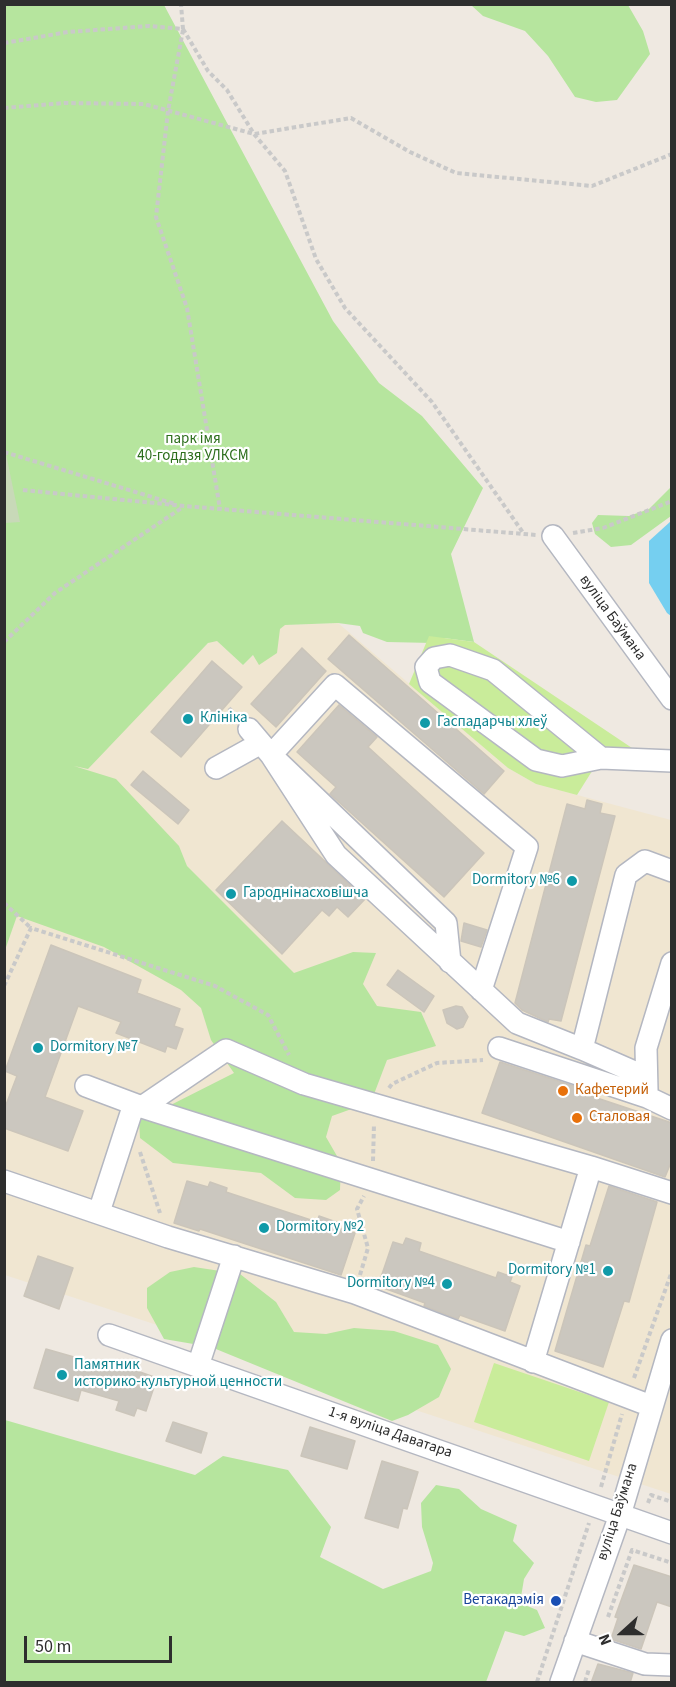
<!DOCTYPE html>
<html>
<head>
<meta charset="utf-8">
<style>
  body { margin:0 }
  #map { position:relative; width:676px; height:1687px; overflow:hidden; background:#efe9e1; font-family:"Source Sans 3",sans-serif }
  canvas { display:block }
  .frame { position:absolute; inset:0; border:6px solid #2e2e2e; pointer-events:none }
  .north { position:absolute; left:592px; top:1603px; width:60px; height:60px; -webkit-text-stroke:4px #fff; paint-order:stroke; rotate:249deg; font-size:16px; font-weight:700; line-height:24px; text-align:center; color:#2e2e2e }
  .north::after { content:''; display:block; margin:auto; width:21px; height:27px; background:#2e2e2e; clip-path:polygon(50% 0,100% 100%,50% 72%,0 100%) }
  .scale { position:absolute; left:24px; top:1636px; width:148px; height:27px; box-sizing:border-box; border:3px solid #2e2e2e; border-top:0; padding-left:8px; font-size:18px; line-height:21px; white-space:nowrap; color:#2e2e2e; -webkit-text-stroke:4px #fff; paint-order:stroke }
</style>
</head>
<body>
<div id="map">
<canvas width="676" height="1687"></canvas>
<div class="frame"></div>
<div class="north">N</div>
<div class="scale">50 m</div>
</div>
<script>
const context = document.querySelector('canvas').getContext('2d');
context.lineJoin = 'round';
function fill(path, color) {
  context.fillStyle = color;
  context.fill(path, 'evenodd');
}
function toPath(rows) {
  const path = new Path2D();
  for (const r of rows) {
    path.moveTo(r[0], r[1]);
    for (let i = 2; i < r.length; i += 2) path.lineTo(r[i], r[i + 1]);
  }
  return path;
}
function strokePath(path, color, width, dash) {
  context.strokeStyle = color;
  context.lineWidth = width;
  context.lineCap = dash ? 'butt' : 'round';
  context.setLineDash(dash || []);
  context.stroke(path);
}
function write(font, color, halo, rows, align = 'center') {
  context.font = font + ' "Source Sans 3",sans-serif';
  context.lineWidth = 4.5;
  context.setLineDash([]);
  context.textBaseline = 'middle';
  context.strokeStyle = halo;
  context.fillStyle = color;
  for (const [text, x, y, turn = 0] of rows) {
    context.save();
    context.translate(x, y);
    context.rotate((+turn || 0) * Math.PI / 180);
    context.textAlign = isNaN(turn) ? turn : align;
    if (halo) context.strokeText(text, 0, 0);
    context.fillText(text, 0, 0);
    context.restore();
  }
}
fill(toPath([
  [338,623,508,768,536,784,671,820,671,1494,5,1275,4,950,74,764,214,638,243,665,284,625]
]), '#f0e6d1');
fill(toPath([
  [5,5,164,5,333,321,379,383,422,416,483,488,451,554,474,642,444,638,433,643,387,642,363,633,360,626,338,623,285,625,280,629,277,653,259,665,253,655,243,665,217,641,208,643,88,769,74,766,116,779,179,846,187,866,294,973,353,952,376,953,363,984,377,1006,421,1012,436,1046,387,1060,371,1102,332,1116,326,1137,341,1163,340,1190,326,1200,295,1198,261,1173,173,1163,140,1138,139,1121,234,1073,211,1040,201,1008,181,990,104,947,17,916,5,950],
  [471,5,628,5,643,31,650,54,617,100,596,102,575,97,548,56,525,31,483,16],
  [671,487,671,516,631,545,611,547,595,534,592,523,598,515,629,516,649,509],
  [194,1267,240,1274,276,1302,294,1332,326,1334,354,1328,394,1331,438,1345,451,1369,439,1397,408,1415,392,1421,211,1347,164,1339,147,1308,147,1288,170,1272],
  [5,1420,195,1475,223,1456,288,1470,331,1527,320,1557,383,1589,431,1571,433,1563,422,1527,421,1503,436,1485,459,1489,481,1509,517,1525,513,1541,534,1563,524,1579,520,1603,537,1610,545,1628,524,1636,505,1631,486,1682,5,1682]
]), '#b6e59e');
fill(toPath([
  [6,454,20,522,5,523]
]), '#c8d9b8');
fill(toPath([
  [429,636,474,642,635,750,594,768,577,795,536,784,508,768,409,684],
  [494,1363,609,1402,589,1461,474,1422]
]), '#c9ec9a');
fill(toPath([
  [671,521,671,616,667,613,649,583,649,541]
]), '#75cff0');
const building = toPath([
  [349,635,504,771,484,794,328,659,349,635],
  [302,648,326,671,276,727,251,704,302,648],
  [212,661,242,687,181,757,151,732,212,661],
  [339,705,377,737,368,747,484,853,444,897,330,794,336,787,297,752,339,705],
  [143,771,189,810,178,824,131,785,143,771],
  [587,800,602,804,600,813,615,816,561,1021,549,1019,548,1022,522,1010,515,1003,567,804,585,809,587,800],
  [282,821,365,899,348,917,337,907,329,916,322,910,282,954,216,890,282,821],
  [464,923,487,930,481,947,461,941,464,923],
  [51,945,141,980,137,993,180,1009,174,1026,183,1029,176,1049,167,1046,165,1052,116,1033,121,1022,78,1006,45,1097,83,1111,68,1151,4,1128,4,1110,17,1076,5,1071,51,945],
  [398,970,434,996,424,1012,387,985,398,970],
  [456,1006,462,1007,468,1017,463,1027,457,1029,447,1023,443,1010,456,1006],
  [500,1062,592,1092,591,1096,672,1123,672,1160,665,1177,482,1113,500,1062],
  [187,1181,208,1187,210,1182,227,1188,226,1192,317,1222,319,1216,339,1223,337,1228,355,1233,341,1275,200,1229,199,1231,174,1223,187,1181],
  [609,1186,657,1202,629,1302,624,1301,603,1367,555,1351,586,1245,590,1246,609,1186],
  [406,1238,421,1243,419,1251,496,1278,498,1272,512,1277,510,1282,520,1286,505,1331,460,1315,458,1319,424,1306,425,1303,378,1286,393,1242,403,1245,406,1238],
  [38,1256,73,1268,59,1309,24,1296,38,1256],
  [46,1349,116,1369,117,1364,157,1378,146,1411,137,1408,134,1416,116,1410,119,1401,81,1390,78,1401,34,1388,46,1349],
  [173,1422,207,1433,201,1453,166,1441,173,1422],
  [310,1427,355,1441,347,1469,301,1456,310,1427],
  [382,1461,418,1472,407,1509,403,1508,398,1528,365,1518,382,1461],
  [634,1565,672,1577,672,1607,657,1602,641,1649,611,1639,618,1618,615,1617,634,1565],
  [598,1664,633,1673,630,1683,591,1683,598,1664]
]);
fill(building, '#cbc7bf');
strokePath(building, '#cbc5ba', 1.5);
const minor = toPath([
  [553,536,672,699],
  [249,729,271,755,336,855,517,1023,582,1049],
  [601,758,493,670,450,655,434,658,426,667,430,682,536,760,562,766,601,758,672,761],
  [216,768,261,743],
  [450,962,446,923,271,755,335,685,527,847,481,990],
  [499,1048,647,1097,672,1109],
  [646,1077,582,1049,626,875,645,861,672,871],
  [86,1086,142,1107,226,1050,304,1084,591,1167,672,1193],
  [647,1090,646,1048,672,963],
  [142,1107,569,1242],
  [4,1181,168,1237,355,1293,651,1406],
  [99,1212,134,1104],
  [109,1335,672,1533],
  [533,1362,591,1167],
  [198,1366,234,1256],
  [575,1641,645,1664,672,1665],
  [561,1682,620,1515,672,1340]
]);
strokePath(minor, '#b4b7c1', 24);
strokePath(toPath([
  [183,29,208,71,227,90,254,134,285,171,316,259,345,308,432,402,524,534],
  [183,30,168,111,156,217,187,308,220,509],
  [4,43,68,32,149,26,183,29,181,4],
  [4,108,64,103,144,104,254,134,351,118,410,152,456,173,592,186,672,154],
  [4,452,175,504],
  [23,490,184,506,536,535],
  [573,533,603,528,672,501],
  [4,642,55,593,183,507],
  [229,708,236,716],
  [4,903,31,928],
  [4,986,31,928,215,986,268,1015,289,1055],
  [389,1088,392,1084,437,1063,483,1060],
  [140,1152,160,1213],
  [373,1161,374,1124],
  [360,1275,368,1248,357,1209,364,1196],
  [634,1378,672,1271],
  [601,1487,622,1414],
  [648,1503,651,1495,672,1502],
  [608,1617,632,1550,672,1563],
  [537,1682,589,1523],
  [585,1682,589,1669]
]), '#c9c9c9', 4, [4.5, 3]);
strokePath(minor, '#fff', 21);
for (const [x, y, r, color] of [
  [188,719,6,"#0f9aa8"],
  [425,723,6,"#0f9aa8"],
  [572,881,6,"#0f9aa8"],
  [231,894,6,"#0f9aa8"],
  [38,1048,6,"#0f9aa8"],
  [563,1091,6,"#e8710a"],
  [577,1118,6,"#e8710a"],
  [264,1228,6,"#0f9aa8"],
  [608,1271,6,"#0f9aa8"],
  [447,1284,6,"#0f9aa8"],
  [62,1375,6,"#0f9aa8"],
  [556,1601,6,"#1a4fb4"]
]) {
  const dot = new Path2D();
  dot.arc(x, y, r, 0, 2 * Math.PI);
  context.fillStyle = color;
  context.fill(dot);
  strokePath(dot, '#fff', 2);
}
write('15px', '#2c6e1b', '#fff', [
  ["парк імя",193,440],
  ["40-годдзя УЛКСМ",193,457]
]);
write('15px', '#2e2e2e', '#fff', [
  ["вуліца Баўмана",612,618,54],
  ["1-я вуліца Даватара",390,1433,19],
  ["вуліца Баўмана",618,1512,-72]
]);
write('15px', '#0d838f', '#fff', [
  ["Клініка",200,719],
  ["Гаспадарчы хлеў",437,723],
  ["Dormitory №6",560,881,"right"],
  ["Гароднінасховішча",243,894],
  ["Dormitory №7",50,1048],
  ["Dormitory №2",276,1228],
  ["Dormitory №1",596,1271,"right"],
  ["Dormitory №4",435,1284,"right"],
  ["Памятник",74,1366],
  ["историко-культурной ценности",74,1383]
], 'left');
write('15px', '#c56008', '#fff', [
  ["Кафетерий",575,1091],
  ["Сталовая",589,1118]
], 'left');
write('15px', '#164399', '#fff', [
  ["Ветакадэмія",544,1601]
], 'right');
</script>
</body>
</html>
